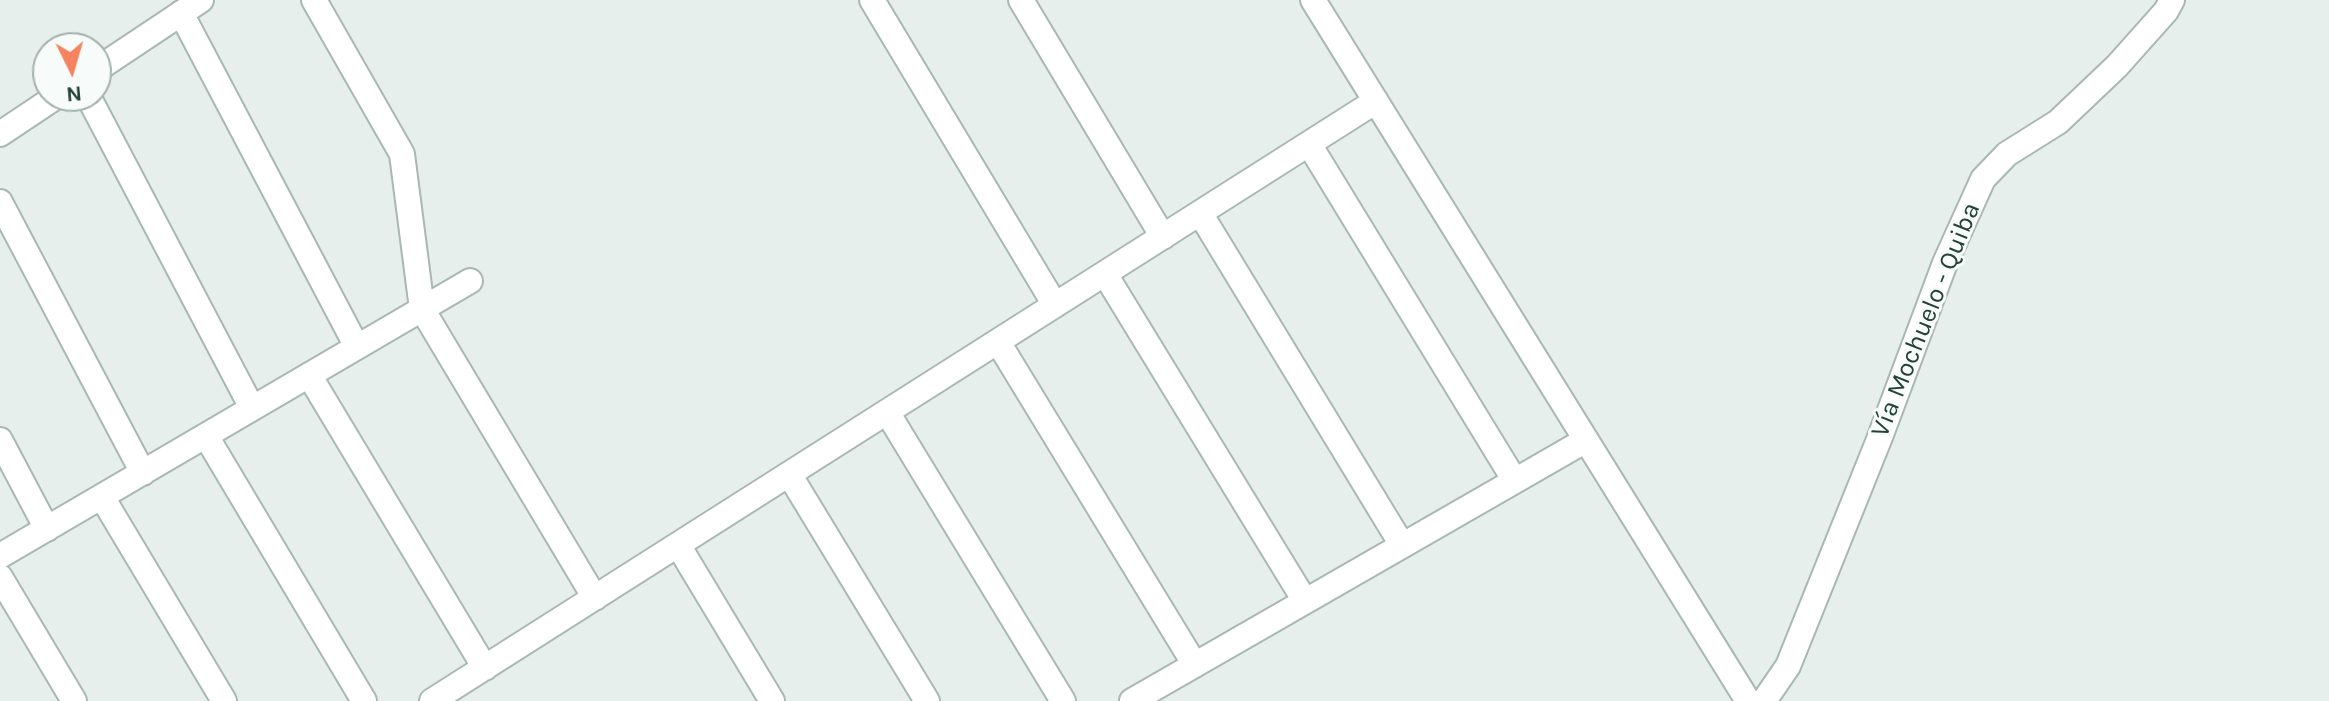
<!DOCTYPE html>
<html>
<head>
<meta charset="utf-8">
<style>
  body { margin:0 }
  #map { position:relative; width:2329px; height:701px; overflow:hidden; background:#e6efeb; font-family:Karla,sans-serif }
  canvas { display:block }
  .north { position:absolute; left:32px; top:32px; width:80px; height:80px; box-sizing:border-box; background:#f7fbf9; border:2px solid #a3b1ad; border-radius:50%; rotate:175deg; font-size:22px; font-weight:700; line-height:32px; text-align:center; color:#24423a }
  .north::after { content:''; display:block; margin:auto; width:28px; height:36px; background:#f4845f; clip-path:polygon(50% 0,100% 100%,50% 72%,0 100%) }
</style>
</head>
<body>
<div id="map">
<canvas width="2329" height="701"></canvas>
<div class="north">N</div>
</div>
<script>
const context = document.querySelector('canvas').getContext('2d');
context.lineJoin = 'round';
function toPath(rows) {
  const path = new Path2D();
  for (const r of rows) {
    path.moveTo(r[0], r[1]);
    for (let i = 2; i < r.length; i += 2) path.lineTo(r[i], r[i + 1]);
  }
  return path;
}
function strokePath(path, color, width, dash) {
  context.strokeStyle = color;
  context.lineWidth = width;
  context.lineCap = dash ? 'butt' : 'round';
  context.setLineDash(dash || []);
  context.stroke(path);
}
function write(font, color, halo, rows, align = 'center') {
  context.font = font + ' Karla,sans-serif';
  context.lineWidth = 6;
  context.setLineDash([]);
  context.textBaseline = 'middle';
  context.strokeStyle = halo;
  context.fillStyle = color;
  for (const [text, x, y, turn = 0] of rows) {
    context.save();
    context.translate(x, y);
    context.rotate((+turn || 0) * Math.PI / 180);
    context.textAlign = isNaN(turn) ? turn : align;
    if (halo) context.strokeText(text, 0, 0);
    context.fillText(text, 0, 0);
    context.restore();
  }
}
const minor = toPath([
  [314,0,402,154,422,309,595,598],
  [872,0,1055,305],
  [1021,0,1163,237],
  [1313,0,1748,701],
  [181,13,357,347],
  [96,70,201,0],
  [88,96,252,408],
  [0,134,57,96],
  [1309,144,1515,481],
  [0,202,143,473],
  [1200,213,1402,545],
  [1105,274,1305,601],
  [998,342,1195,665],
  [309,375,485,668],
  [887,412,1063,701],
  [206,436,364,701],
  [0,440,47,529],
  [789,474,927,701],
  [102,497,224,701],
  [678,545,772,701],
  [0,556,470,281],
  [0,577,74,701],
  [432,701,1376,101],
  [1132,701,1586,440]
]);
const tertiary = toPath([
  [1764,701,1788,666,1880,437,1945,263,1983,179,2007,154,2058,122,2117,66,2166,11,2172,0]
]);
strokePath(minor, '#a8b8b2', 28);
strokePath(tertiary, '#a8b8b2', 28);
strokePath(minor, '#fff', 24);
strokePath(tertiary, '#fff', 24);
write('26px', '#24423a', '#f7fbf9', [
  ["Vía Mochuelo - Quiba",1926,320,-68]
]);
</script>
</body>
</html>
